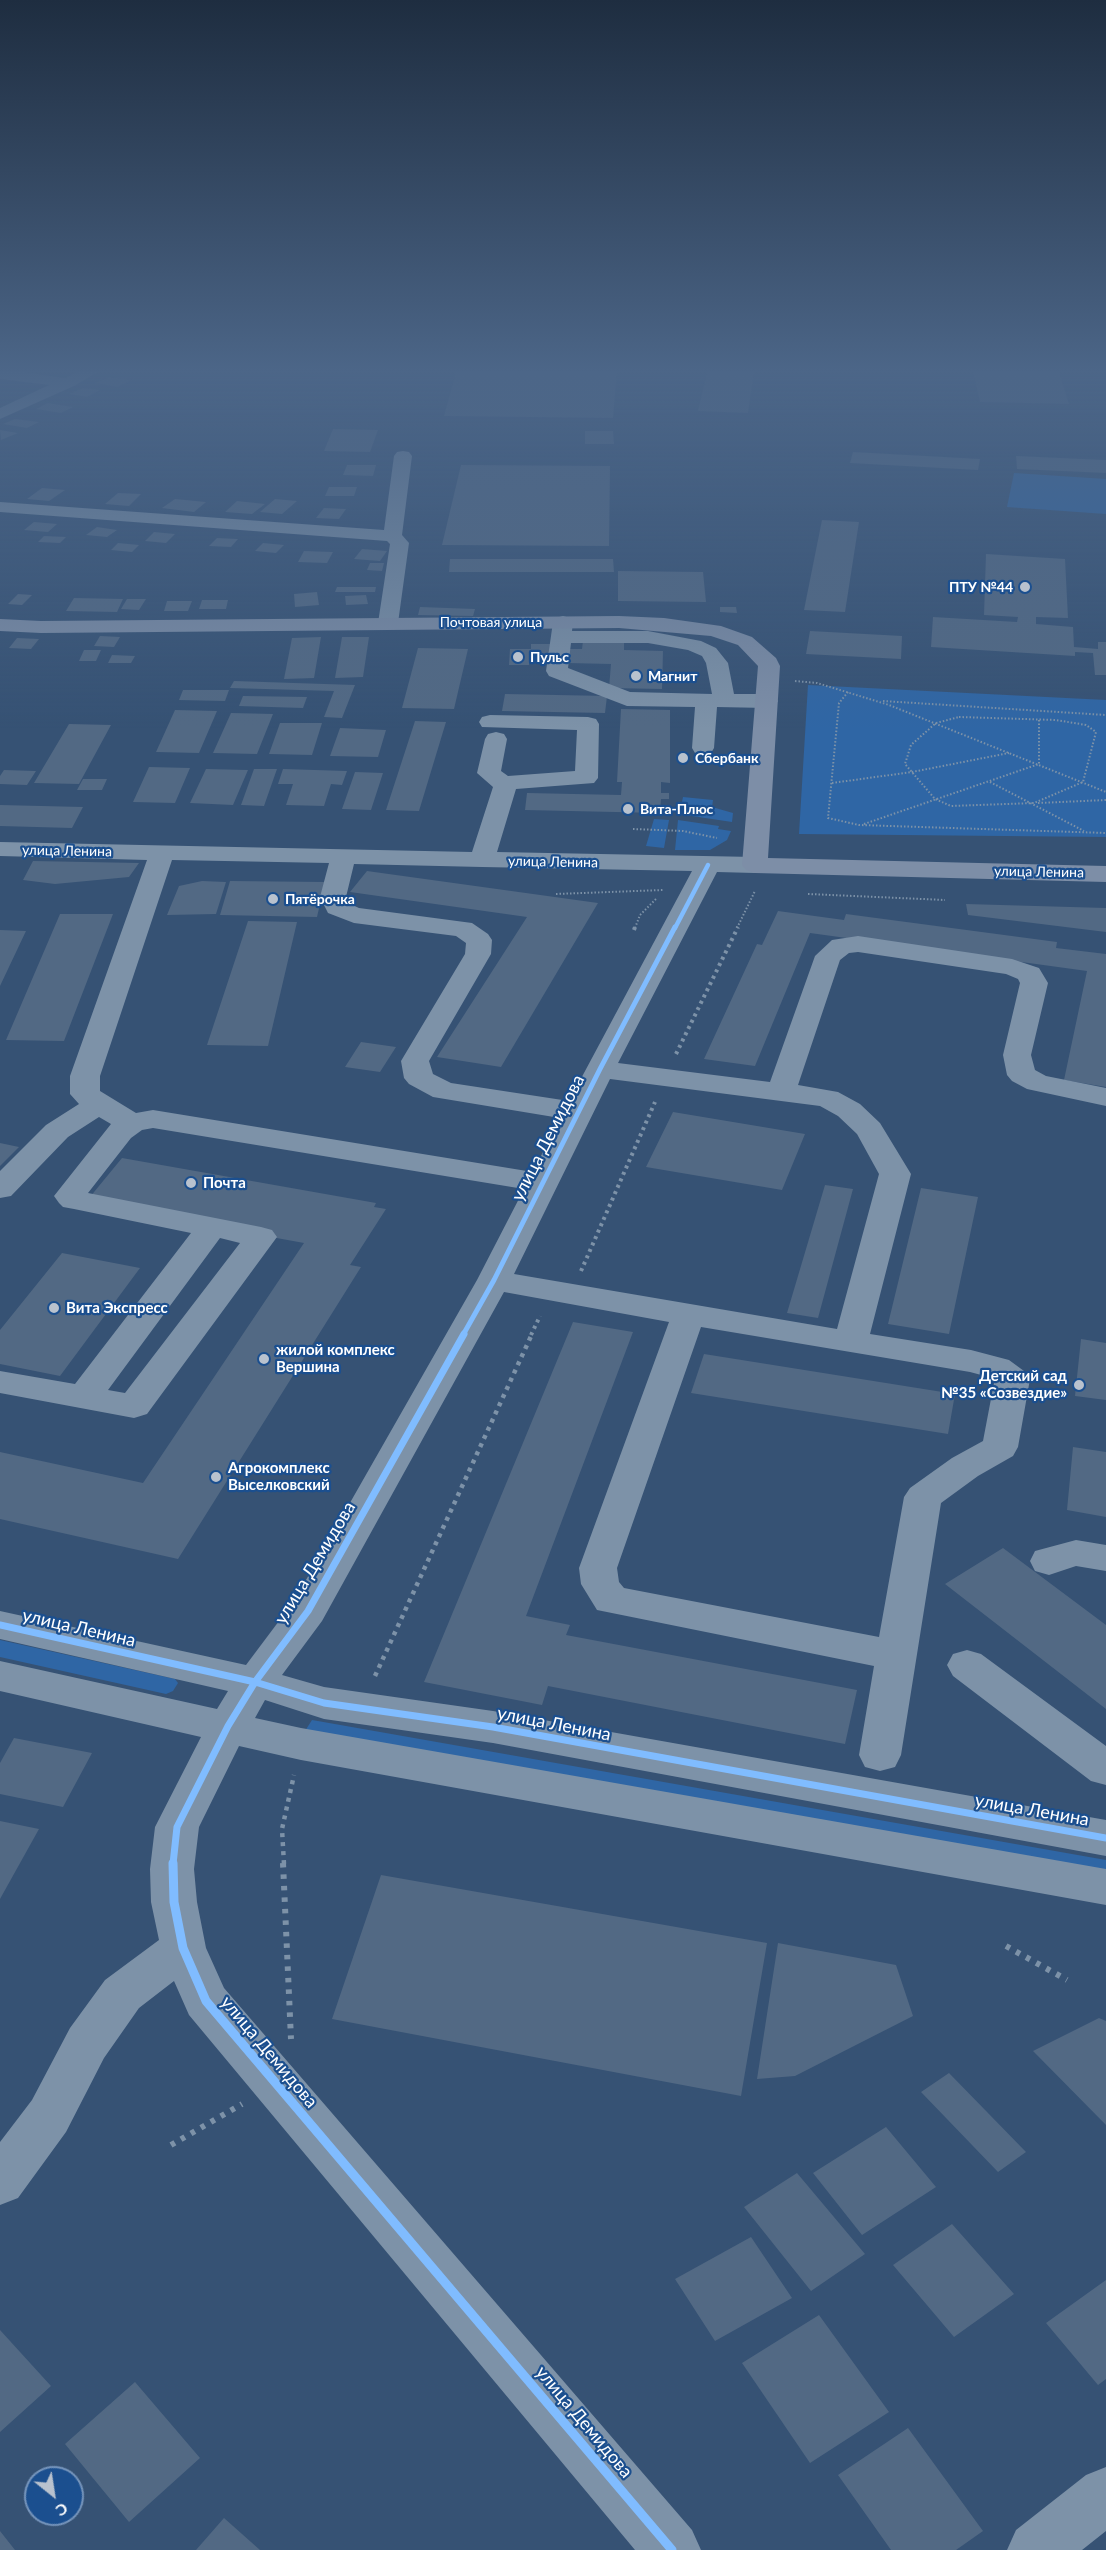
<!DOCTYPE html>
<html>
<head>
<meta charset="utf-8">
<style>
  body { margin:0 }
  #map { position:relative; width:1106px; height:2550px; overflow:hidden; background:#365274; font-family:Lato,sans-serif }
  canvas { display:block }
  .north { position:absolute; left:24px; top:2466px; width:60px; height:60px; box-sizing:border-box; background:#1b4f8f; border:2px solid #7695bc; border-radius:50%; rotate:150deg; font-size:16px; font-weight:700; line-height:24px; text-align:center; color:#fff }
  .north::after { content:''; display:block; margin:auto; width:21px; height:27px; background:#b9c2ce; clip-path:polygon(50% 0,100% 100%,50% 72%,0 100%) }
</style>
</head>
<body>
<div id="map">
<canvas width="1106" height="2550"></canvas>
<div class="north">С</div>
</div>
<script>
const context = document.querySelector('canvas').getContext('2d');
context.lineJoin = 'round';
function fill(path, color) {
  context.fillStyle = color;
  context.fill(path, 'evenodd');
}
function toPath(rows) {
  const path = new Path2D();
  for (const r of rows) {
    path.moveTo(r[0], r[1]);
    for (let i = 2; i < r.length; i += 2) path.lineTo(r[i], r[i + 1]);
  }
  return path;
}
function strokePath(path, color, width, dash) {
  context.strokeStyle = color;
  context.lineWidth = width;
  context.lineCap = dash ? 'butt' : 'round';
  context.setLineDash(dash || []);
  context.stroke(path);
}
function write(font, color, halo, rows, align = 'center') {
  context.font = font + ' Lato,sans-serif';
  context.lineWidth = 4.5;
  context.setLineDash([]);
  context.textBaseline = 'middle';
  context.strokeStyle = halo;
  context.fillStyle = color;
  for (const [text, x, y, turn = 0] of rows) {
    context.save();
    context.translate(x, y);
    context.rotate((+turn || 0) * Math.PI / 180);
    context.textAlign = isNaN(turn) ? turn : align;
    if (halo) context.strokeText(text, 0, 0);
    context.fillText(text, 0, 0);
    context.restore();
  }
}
fill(toPath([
  [1014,473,1106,479,1106,514,1007,507],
  [808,685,1106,700,1106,837,799,834],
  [683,797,713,800,712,807,733,813,732,822,685,815,680,812],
  [654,819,669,820,664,848,646,846],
  [678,820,719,826,718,829,731,831,727,840,710,850,675,850],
  [0,1640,175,1679,178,1683,173,1691,166,1694,0,1657],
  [312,1720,1106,1860,1106,1876,305,1731]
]), '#2f66a5');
fill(toPath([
  [456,372,617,372,613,418,444,416],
  [707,372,754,372,748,413,698,411],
  [973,372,1059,372,1069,404,980,402],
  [109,377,132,380,118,387,95,383],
  [83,388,100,390,87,397,69,394],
  [48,403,73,407,61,413,36,409],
  [15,419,39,422,27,428,3,424],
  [333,429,378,430,370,452,324,451],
  [0,430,18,433,1,440],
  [585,431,613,431,614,444,585,444],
  [853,452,980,459,978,470,850,463],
  [1016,456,1106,460,1106,473,1017,469],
  [347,465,376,465,373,476,343,475],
  [461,465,610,466,609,546,442,545],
  [329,487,357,487,354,496,325,496],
  [42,488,65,490,49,501,27,499],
  [118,493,141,494,129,506,105,504],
  [175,499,206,502,194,512,162,508],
  [275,499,297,501,282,514,260,512],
  [237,501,265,504,252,514,225,512],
  [324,508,346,509,339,519,316,518],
  [822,520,859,522,845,612,804,610],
  [34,522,57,524,48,532,24,530],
  [97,527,117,530,107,537,86,535],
  [154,532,175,534,166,543,145,541],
  [44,536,66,537,60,543,38,542],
  [217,538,238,539,231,547,209,546],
  [118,543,139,545,132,552,111,550],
  [263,543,284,545,276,553,255,551],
  [362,549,387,551,380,561,354,559],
  [304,551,333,552,327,563,298,562],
  [986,554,1065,559,1068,618,1036,617,1036,624,1073,627,1074,647,1098,649,1098,642,1106,642,1106,675,1095,675,1093,653,1075,652,1075,656,931,647,933,617,1017,622,1018,617,984,615],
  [450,559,613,559,614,572,449,572],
  [370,563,384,563,382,571,367,570],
  [618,571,703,572,706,602,618,601],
  [337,587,376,587,375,592,335,592],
  [317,592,319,605,295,607,294,594],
  [18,594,32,595,22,605,8,604],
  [366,595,368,604,346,605,345,596],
  [74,598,123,599,117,612,66,611],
  [127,599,146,599,139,610,121,609],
  [202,600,228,600,226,609,199,609],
  [167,601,192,601,188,611,164,611],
  [420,607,475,609,473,616,418,615],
  [720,607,736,607,737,613,720,612],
  [810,631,902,636,901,659,806,654],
  [100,636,120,637,114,647,94,646],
  [321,637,314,678,284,679,292,638],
  [342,637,369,637,363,677,335,678],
  [17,638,39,639,31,649,9,648],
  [583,641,624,642,624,650,663,651,662,689,609,688,611,664,568,663,570,649,582,649],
  [531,644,554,644,554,658,529,658,529,665,509,665,510,649,531,649],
  [418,648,468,649,454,709,402,708],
  [84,650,101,650,96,661,79,661],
  [112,655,135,656,131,663,108,663],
  [234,681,355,685,342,718,324,717,334,691,230,688],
  [183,690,229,690,225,701,179,700],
  [505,694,607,696,605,713,502,711],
  [243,696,307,697,303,708,239,706],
  [621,709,670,710,670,783,661,782,661,793,669,793,669,799,661,799,660,813,525,810,527,793,621,795,622,782,617,782],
  [175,710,217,711,199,753,156,752],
  [231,713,273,714,257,754,213,753],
  [415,721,446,722,419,811,386,810],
  [280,723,322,723,312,755,269,754],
  [69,724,111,725,79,784,34,783],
  [340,728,386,730,378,757,330,756],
  [149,767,190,768,175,803,133,802],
  [206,769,248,770,233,805,190,803],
  [254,769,277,769,264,806,241,805],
  [283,769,347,771,342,785,331,784,324,806,286,805,293,784,278,784],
  [4,770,36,771,27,785,0,784,0,776],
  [355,772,383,773,371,810,342,809],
  [83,779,107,779,102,790,77,790],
  [0,805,83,807,72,828,0,826],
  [33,861,139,863,129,877,55,884,23,880],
  [367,871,598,903,501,1067,437,1057,527,917,350,892],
  [202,881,226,882,216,914,167,915,179,886],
  [230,881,325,882,317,917,220,915],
  [966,904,1106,908,1106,932,968,915],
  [778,911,844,920,846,914,1057,942,1056,948,1106,954,1106,1087,1064,1080,1087,971,810,933,755,1066,704,1059,757,944,762,945],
  [60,914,113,914,64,1041,6,1040],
  [248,921,297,922,268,1046,207,1045],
  [0,930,26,931,0,986],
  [361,1042,396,1047,380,1072,345,1067],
  [673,1112,805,1134,782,1190,646,1167],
  [0,1143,19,1147,0,1166],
  [122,1158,376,1203,374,1207,386,1209,350,1265,361,1267,178,1559,0,1519,0,1452,143,1483,304,1243,85,1203],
  [825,1185,853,1189,818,1318,787,1313],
  [921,1188,978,1197,949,1334,888,1324],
  [62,1253,140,1268,60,1376,0,1364,0,1330],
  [573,1322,633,1332,526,1616,570,1625,566,1635,857,1690,845,1744,548,1686,542,1705,424,1682],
  [1081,1339,1106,1343,1106,1400,1075,1396],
  [704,1354,955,1394,948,1434,691,1393],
  [1073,1447,1106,1452,1106,1517,1067,1510],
  [1003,1548,1106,1625,1106,1709,945,1584],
  [14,1738,92,1753,63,1807,0,1794,0,1763],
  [0,1821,39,1829,0,1899],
  [381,1875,767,1943,741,2096,332,2019],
  [778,1943,896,1965,913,2016,795,2076,757,2079],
  [1099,2018,1106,2021,1106,2125,1033,2051],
  [949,2073,1026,2152,998,2172,921,2092],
  [886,2127,936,2187,862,2235,813,2173],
  [797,2173,865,2254,811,2291,744,2207],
  [952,2224,1014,2294,954,2337,893,2265],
  [751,2237,792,2298,715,2341,675,2279],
  [1106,2280,1106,2379,1098,2385,1046,2323],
  [819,2315,889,2412,810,2463,742,2363],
  [0,2330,51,2386,0,2432],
  [135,2382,200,2458,129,2522,65,2444],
  [908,2428,983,2531,956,2550,891,2550,838,2475],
  [224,2518,260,2550,196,2550],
  [0,2531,15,2550,0,2550]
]), '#526984');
strokePath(toPath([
  [795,681,817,683,889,705,1106,792],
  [848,692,839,703,828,818,859,825,1106,833],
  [883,701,1106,715],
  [959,717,1056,720,1086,725,1096,732,1083,782,1034,803,951,806,935,799,905,764,911,745,936,723,959,717],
  [990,782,1084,831],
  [832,783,912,772,1009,753],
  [1038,803,1106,800],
  [864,824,1039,764,1039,719],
  [633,829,683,831,717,838],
  [556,894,663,890],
  [808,894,945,900],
  [635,928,640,915,657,898],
  [737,928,755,891]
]), '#7d92a8', 2, [1.5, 2]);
strokePath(toPath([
  [634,930,635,927],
  [676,1054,738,927],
  [581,1271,655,1102],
  [531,1335,540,1316]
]), '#7d92a8', 4, [3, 4]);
strokePath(toPath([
  [375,1676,532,1334],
  [284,1864,282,1829,294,1775]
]), '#7d92a8', 4.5, [4, 5]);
strokePath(toPath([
  [283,1863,291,2039],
  [1006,1946,1067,1980],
  [171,2145,242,2104]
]), '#7d92a8', 6, [4.5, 7]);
fill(toPath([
  [0,372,23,372,65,378,77,372,98,372,74,386,0,419,0,408,49,385,0,379,0,372],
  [403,451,409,452,412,456,402,535,409,543,398,623,395,627,388,629,381,627,378,623,390,544,387,541,0,512,0,502,384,530,394,456,397,452,403,451],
  [563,616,570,618,573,622,572,631,648,631,701,641,716,648,728,663,734,694,767,694,775,696,778,701,775,706,767,708,717,707,714,748,711,753,703,755,695,753,692,748,695,707,627,706,549,676,546,671,553,622,556,618,563,616],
  [571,643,648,643,688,650,702,656,706,663,712,694,630,692,568,668,571,643],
  [490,715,588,717,596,719,599,724,598,778,594,783,516,789,497,852,755,857,764,860,768,865,764,870,755,873,717,872,618,1063,770,1082,815,956,832,940,858,936,1012,959,1039,968,1048,983,1031,1055,1035,1070,1046,1076,1106,1088,1106,1106,1027,1089,1012,1081,1007,1075,1003,1055,1020,983,1018,979,1006,974,858,952,849,953,840,960,798,1085,838,1092,860,1104,880,1123,911,1174,870,1334,971,1350,1009,1360,1024,1371,1030,1379,1018,1447,1013,1456,978,1476,941,1503,901,1755,895,1767,880,1771,865,1767,859,1755,874,1666,597,1610,581,1584,579,1568,669,1322,504,1292,322,1621,282,1675,324,1687,493,1711,1106,1820,1106,1856,493,1743,324,1719,265,1700,255,1718,301,1728,1106,1869,1106,1905,301,1760,239,1746,199,1827,194,1869,197,1902,206,1948,224,1988,692,2530,701,2550,635,2550,189,2015,174,1981,139,2008,104,2058,66,2132,18,2198,0,2205,0,2142,32,2100,70,2028,105,1980,159,1940,151,1902,150,1869,155,1827,201,1737,0,1691,0,1661,217,1709,228,1691,0,1639,0,1611,246,1665,294,1601,477,1280,524,1189,153,1128,142,1130,131,1138,88,1193,261,1227,272,1230,277,1237,147,1414,134,1418,0,1393,0,1371,75,1384,191,1233,74,1209,63,1207,59,1203,54,1196,111,1124,99,1117,68,1137,11,1196,0,1198,0,1171,46,1125,79,1104,70,1094,70,1076,147,860,0,856,0,842,472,852,493,787,477,773,485,739,488,734,496,732,504,734,507,739,501,771,508,776,575,771,577,730,482,727,479,722,482,717,490,715],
  [172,860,329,863,320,897,328,913,354,923,456,936,466,943,465,954,401,1061,404,1078,409,1084,433,1097,560,1118,533,1172,153,1110,136,1113,100,1091,100,1076,172,860],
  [354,864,482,867,692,871,569,1101,451,1083,433,1074,429,1061,491,954,492,940,488,934,472,923,359,908,348,903,346,897,354,864],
  [610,1079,820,1106,838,1116,857,1134,879,1174,837,1329,514,1274,610,1079],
  [220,1238,240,1243,125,1393,108,1390,220,1238],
  [701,1327,970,1372,985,1376,994,1383,983,1441,952,1458,910,1488,904,1497,879,1637,624,1588,619,1582,617,1568,701,1327],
  [1076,1540,1106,1545,1106,1571,1076,1566,1049,1575,1035,1571,1030,1561,1035,1551,1076,1540],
  [967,1650,981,1654,1106,1746,1106,1785,1091,1781,953,1676,947,1665,953,1654,967,1650],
  [1106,2467,1106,2531,1082,2550,1007,2550,1016,2530,1086,2475,1106,2467]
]), '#7d92a8');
fill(toPath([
  [619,616,664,618,721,626,752,637,776,658,780,666,768,858,1106,866,1106,882,755,873,746,870,742,865,758,666,738,645,711,636,619,628,41,633,0,631,0,619,41,621,619,616]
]), '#7d8ea7');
strokePath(toPath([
  [675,928,708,865]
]), '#80bcff', 4.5);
strokePath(toPath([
  [463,1335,494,1280,600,1069,675,927]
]), '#80bcff', 5);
strokePath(toPath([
  [0,1625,255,1682,324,1703,493,1727,1106,1838],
  [173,1864,177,1827,228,1726,255,1682,308,1611,464,1334]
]), '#80bcff', 7);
strokePath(toPath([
  [173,1863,174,1902,183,1948,206,2001,672,2550]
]), '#80bcff', 9);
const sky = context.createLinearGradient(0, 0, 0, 729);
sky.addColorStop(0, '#1e2d40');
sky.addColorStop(0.51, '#4c6688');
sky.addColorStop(1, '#4c668800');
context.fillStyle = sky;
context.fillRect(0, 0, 1106, 729);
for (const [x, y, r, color] of [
  [1025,587,6,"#b9c2ce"],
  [518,657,6,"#b9c2ce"],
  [636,676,6,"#b9c2ce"],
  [683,758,6,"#b9c2ce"],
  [628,809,6,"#b9c2ce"],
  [273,899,6,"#b9c2ce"],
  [191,1183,6,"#b9c2ce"],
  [54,1308,6,"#b9c2ce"],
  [264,1359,6,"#b9c2ce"],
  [1079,1385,6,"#b9c2ce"],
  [216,1477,6,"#b9c2ce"]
]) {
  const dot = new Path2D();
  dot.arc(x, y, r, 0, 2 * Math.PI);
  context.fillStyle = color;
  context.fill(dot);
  strokePath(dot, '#1b4f8f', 2);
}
write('bold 14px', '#fff', '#1b4f8f', [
  ["ПТУ №44",1013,587,"right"],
  ["Пульс",530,657],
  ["Магнит",648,676],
  ["Сбербанк",695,758],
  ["Вита-Плюс",640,809],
  ["Пятёрочка",285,899]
], 'left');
write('14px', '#fff', '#1b4f8f', [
  ["Почтовая улица",491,622],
  ["улица Ленина",67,851,1],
  ["улица Ленина",553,862,1],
  ["улица Ленина",1039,872,1]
]);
write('bold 15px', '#fff', '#1b4f8f', [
  ["Почта",203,1183],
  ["Вита Экспресс",66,1308],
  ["жилой комплекс",276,1350],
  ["Вершина",276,1367],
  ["Детский сад",1067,1376,"right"],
  ["№35 «Созвездие»",1067,1393,"right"],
  ["Агрокомплекс",228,1468],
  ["Выселковский",228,1485]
], 'left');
write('18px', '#fff', '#1b4f8f', [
  ["улица Демидова",548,1138,-63],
  ["улица Демидова",315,1563,-59],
  ["улица Ленина",79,1628,13],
  ["улица Ленина",554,1724,11],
  ["улица Ленина",1032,1810,10],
  ["улица Демидова",269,2052,50],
  ["улица Демидова",584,2422,50]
]);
</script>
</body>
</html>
